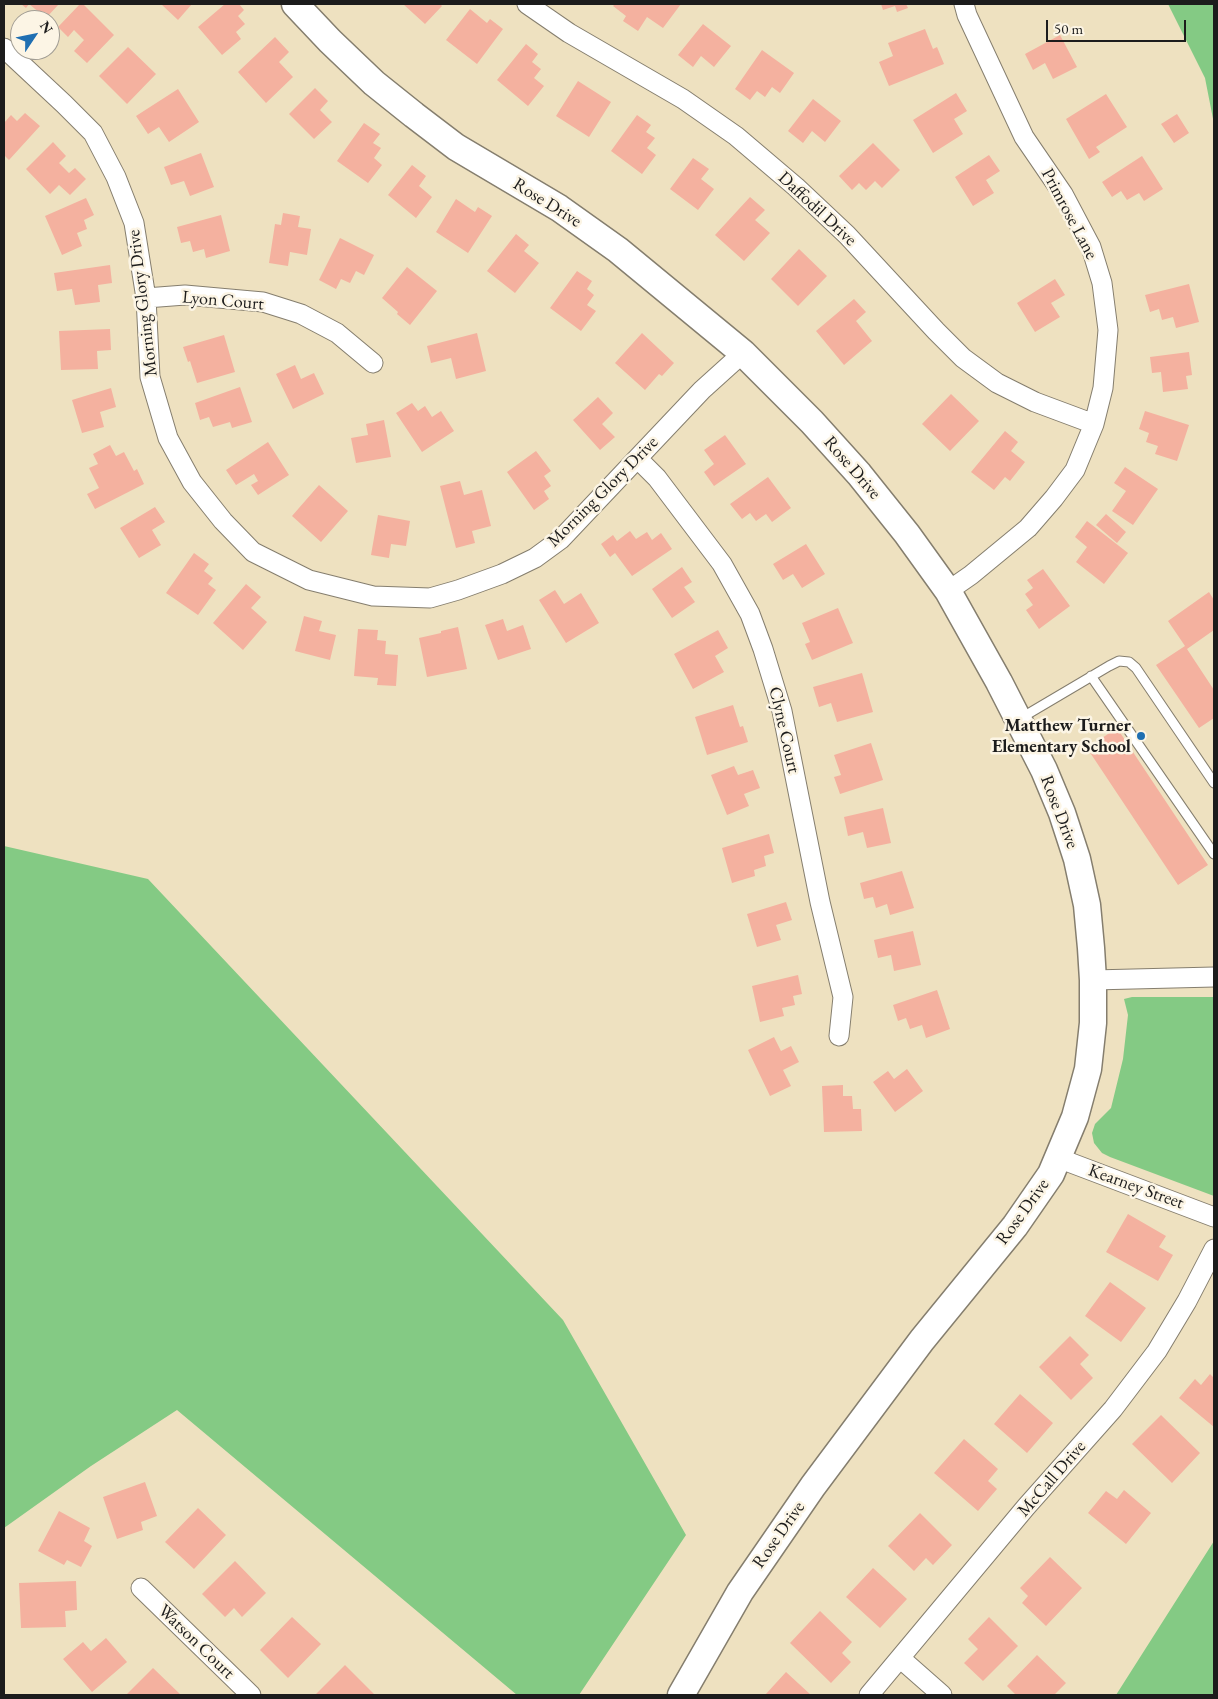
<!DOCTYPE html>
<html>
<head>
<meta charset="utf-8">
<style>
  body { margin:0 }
  #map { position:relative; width:1218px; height:1699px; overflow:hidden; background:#eee1c0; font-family:"EB Garamond",serif }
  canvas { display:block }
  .frame { position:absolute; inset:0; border:5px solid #1c1c1c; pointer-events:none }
  .north { position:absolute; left:10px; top:10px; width:50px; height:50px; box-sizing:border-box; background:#fcf5e5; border:1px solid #a29e95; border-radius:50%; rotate:56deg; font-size:14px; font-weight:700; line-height:20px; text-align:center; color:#1c1c1c }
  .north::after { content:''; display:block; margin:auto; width:18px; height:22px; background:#1f6fb2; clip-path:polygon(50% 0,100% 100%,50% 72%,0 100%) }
  .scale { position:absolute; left:1046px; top:20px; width:140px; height:22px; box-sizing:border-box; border:2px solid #1c1c1c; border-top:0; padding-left:6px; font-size:15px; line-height:18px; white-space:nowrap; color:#1c1c1c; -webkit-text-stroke:4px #fcf5e5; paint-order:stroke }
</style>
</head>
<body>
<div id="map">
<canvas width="1218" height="1699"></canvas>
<div class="frame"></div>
<div class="north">N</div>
<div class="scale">50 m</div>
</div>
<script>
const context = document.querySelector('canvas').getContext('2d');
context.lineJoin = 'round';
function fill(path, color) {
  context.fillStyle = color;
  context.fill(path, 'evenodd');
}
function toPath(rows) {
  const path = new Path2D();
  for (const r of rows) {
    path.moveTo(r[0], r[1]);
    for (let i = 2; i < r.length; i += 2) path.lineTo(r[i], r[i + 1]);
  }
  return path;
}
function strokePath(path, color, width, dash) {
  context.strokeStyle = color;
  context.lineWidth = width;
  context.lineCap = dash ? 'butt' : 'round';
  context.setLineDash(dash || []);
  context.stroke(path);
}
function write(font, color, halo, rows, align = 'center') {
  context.font = font + ' "EB Garamond",serif';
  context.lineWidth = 5;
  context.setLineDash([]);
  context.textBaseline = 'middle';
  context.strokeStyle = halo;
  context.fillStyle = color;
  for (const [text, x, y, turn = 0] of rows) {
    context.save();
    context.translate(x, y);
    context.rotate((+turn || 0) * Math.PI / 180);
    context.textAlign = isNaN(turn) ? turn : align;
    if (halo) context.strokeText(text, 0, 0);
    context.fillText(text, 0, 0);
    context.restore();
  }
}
fill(toPath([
  [1168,4,1214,4,1214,124,1205,78],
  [4,846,148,879,563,1320,686,1535,579,1695,517,1695,177,1410,91,1466,4,1528],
  [1132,997,1214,997,1214,1196,1110,1157,1102,1153,1094,1143,1092,1133,1095,1124,1111,1108,1123,1059,1128,1015,1124,999],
  [1214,1541,1214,1695,1116,1695]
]), '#84ca84');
fill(toPath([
  [21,4,59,4,46,18,29,4,26,8],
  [80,4,83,4,114,35,87,63,74,51,84,40,74,30,68,37,58,27],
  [161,4,192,4,178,20],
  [225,4,239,4,244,10,238,16,245,24,236,32,241,39,222,55,198,27],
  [403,4,440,4,442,6,425,24],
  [615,4,681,4,663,28,647,17,638,31,623,21,626,16,613,6],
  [881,4,906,4,908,8,897,12,895,6,883,10],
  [470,9,487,23,490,19,503,29,477,64,446,40],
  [703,24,731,46,714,67,701,56,693,67,678,55],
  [925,29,933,49,937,47,944,64,889,86,879,62,893,56,888,43],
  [1060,35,1077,67,1053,79,1045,63,1033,70,1025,54],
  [275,37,289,52,279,62,293,77,266,103,238,72],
  [526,44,538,54,532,62,541,69,534,78,544,86,528,106,497,80],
  [128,47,156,74,127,104,99,76],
  [762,50,794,73,780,93,772,87,765,97,757,91,750,100,735,89],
  [578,81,611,102,589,137,556,116],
  [315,88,328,101,320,110,332,122,314,139,289,114],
  [178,89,199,122,169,142,159,127,148,134,136,116],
  [956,93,967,111,954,119,963,134,933,153,913,120],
  [1106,94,1127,127,1096,147,1100,152,1089,159,1066,119],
  [813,99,841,121,825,142,812,131,803,143,788,131],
  [25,113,40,126,9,160,4,155,4,123,11,115,17,121],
  [1177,114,1189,133,1174,143,1161,124],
  [637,115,651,125,646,132,655,138,647,148,656,155,642,174,611,151],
  [364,123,380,134,373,143,381,148,374,158,382,165,368,183,337,161],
  [53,142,66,156,59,163,69,173,75,168,86,179,70,195,59,185,50,194,26,169],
  [873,143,900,170,882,188,875,181,866,190,859,183,852,190,839,176],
  [201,153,214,187,190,196,184,181,171,185,164,167],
  [989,155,1000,171,986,180,994,193,973,206,955,177],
  [1142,156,1163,189,1144,201,1139,193,1127,200,1121,191,1112,197,1102,182],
  [693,158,709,169,701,179,714,189,698,210,670,189],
  [412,165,426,176,419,186,432,197,416,218,388,195],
  [750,197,765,210,755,220,770,233,744,261,715,235],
  [86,198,94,215,84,220,87,229,77,233,82,246,62,255,45,216],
  [456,199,475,212,478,207,492,216,468,253,436,232],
  [283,213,300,216,298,227,311,229,307,255,290,252,288,266,269,263,275,224,281,225],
  [221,215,230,251,206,258,204,249,193,252,190,241,181,243,177,227],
  [516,234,529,245,524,251,539,263,515,293,487,271],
  [340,238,374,255,364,275,356,271,350,283,341,279,336,289,319,280],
  [799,249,827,276,798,306,771,279],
  [110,265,112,283,98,285,100,302,75,305,72,289,57,291,54,273],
  [407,267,437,291,410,325,397,314,398,312,382,298],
  [577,271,592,281,587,289,594,295,587,305,596,311,581,331,550,308],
  [1055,279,1065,295,1051,303,1060,317,1035,332,1017,303],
  [1189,284,1199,322,1176,328,1173,317,1162,320,1159,309,1150,312,1145,295],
  [854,299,866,312,856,321,872,341,844,365,816,331],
  [110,329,111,350,97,351,98,369,61,370,59,331],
  [477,333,486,371,456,379,451,358,431,363,427,346],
  [642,333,674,363,662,376,659,374,645,390,615,363],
  [224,335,235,372,197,383,190,361,188,362,183,347],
  [1189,352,1192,375,1186,376,1188,389,1163,392,1161,372,1152,373,1150,357],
  [295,365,301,379,314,373,324,394,293,409,276,374],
  [240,387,252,422,232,428,230,422,213,427,209,417,200,420,195,403],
  [111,388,116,407,100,412,104,427,82,433,72,400],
  [951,394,979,421,950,451,922,424],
  [598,397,613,413,602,424,615,437,600,450,573,420],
  [412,403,418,411,425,406,432,417,441,411,454,431,422,452,396,413],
  [1145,411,1189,425,1177,461,1155,454,1158,446,1146,442,1149,433,1139,429],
  [384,420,391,457,356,463,351,438,368,435,366,424],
  [1005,431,1018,442,1011,451,1025,462,1010,481,1005,477,994,490,971,472],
  [725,435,746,464,714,486,704,472,714,464,704,450],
  [268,442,289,475,258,495,251,485,258,481,254,474,236,485,226,470],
  [110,445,116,456,124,452,134,471,137,469,144,484,95,509,87,494,99,488,89,468,98,464,93,454],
  [536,451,551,471,544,476,551,486,544,491,549,499,534,510,507,472],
  [1125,467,1158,489,1133,525,1112,511,1126,491,1114,483],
  [768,477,791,508,772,522,766,514,756,521,750,513,742,519,730,504],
  [460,481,464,495,482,490,491,526,472,531,475,543,456,548,440,486],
  [319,485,348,511,321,542,292,516],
  [155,507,165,522,152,530,161,545,139,558,120,528],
  [1106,514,1126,532,1117,543,1096,525],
  [378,515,410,521,406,546,391,544,389,558,371,555],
  [1087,521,1128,553,1104,584,1076,562,1087,547,1075,537],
  [630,531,636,539,647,532,652,540,661,533,672,549,632,576,615,553,610,557,601,544,613,535,617,541],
  [806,544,825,574,802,588,793,574,783,580,773,564],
  [194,553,209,564,204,571,213,578,208,584,216,590,198,615,166,593],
  [682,567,692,582,684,587,695,602,672,618,652,589],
  [1043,569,1070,606,1039,629,1026,610,1033,605,1025,594,1033,588,1027,580],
  [246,584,261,597,251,608,267,622,243,650,213,623],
  [555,590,564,604,581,593,599,623,566,643,539,600],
  [1209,592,1214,600,1214,630,1187,649,1214,690,1214,718,1199,728,1156,665,1185,646,1168,621],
  [838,608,853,643,812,660,805,644,810,642,802,623],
  [304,616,322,621,319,631,336,635,330,660,295,651],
  [503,619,507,631,523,625,531,649,498,660,485,625],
  [458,627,467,669,427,677,419,638,441,633,441,631],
  [358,629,378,630,377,640,386,641,385,654,398,655,396,686,377,685,378,678,354,676],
  [718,630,728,648,715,656,724,672,693,689,674,654],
  [862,673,873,712,837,722,831,703,819,707,813,687],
  [733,705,740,727,743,726,748,742,707,755,695,717],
  [1117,728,1208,865,1178,885,1087,748],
  [871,743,883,780,840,794,834,777,841,775,834,755],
  [734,766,738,775,753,770,760,788,744,794,749,806,727,815,711,775],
  [883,808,891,843,867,848,863,832,848,836,844,817],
  [769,834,774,853,764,856,766,866,754,870,755,876,732,883,722,848],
  [902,871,914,908,890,915,887,904,876,908,873,897,864,899,860,883],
  [786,902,792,920,776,925,781,940,757,947,747,914],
  [913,931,921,965,894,971,891,955,878,958,874,940],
  [798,975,802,994,793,996,795,1005,782,1008,784,1016,760,1022,752,986],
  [937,990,950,1029,926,1038,922,1025,910,1029,906,1018,898,1021,893,1005],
  [774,1037,781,1051,791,1046,799,1062,783,1070,791,1086,770,1096,748,1050],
  [907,1069,923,1091,895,1112,873,1082,888,1071,894,1079],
  [843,1085,843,1096,852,1096,853,1109,861,1109,862,1131,824,1132,822,1086],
  [1128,1214,1166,1236,1159,1247,1173,1255,1158,1281,1106,1252],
  [1110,1282,1146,1308,1121,1342,1085,1316],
  [1070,1336,1089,1355,1080,1364,1093,1378,1071,1400,1039,1367],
  [1210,1374,1214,1378,1214,1427,1179,1398,1195,1379,1201,1385],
  [1020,1394,1053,1423,1027,1453,994,1424],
  [1161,1415,1200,1453,1172,1483,1132,1444],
  [964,1439,998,1469,988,1481,997,1489,978,1511,934,1473],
  [145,1482,157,1516,141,1522,143,1530,117,1539,103,1497],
  [1124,1490,1151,1513,1126,1544,1088,1513,1106,1491,1117,1499],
  [198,1508,226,1535,194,1569,165,1542],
  [59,1511,90,1528,84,1541,92,1546,81,1567,67,1560,64,1565,38,1551],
  [920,1513,952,1545,933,1565,926,1558,914,1571,888,1546],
  [1050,1557,1082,1588,1046,1626,1022,1603,1028,1596,1020,1588],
  [235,1561,266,1593,242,1617,234,1608,225,1617,202,1594],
  [873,1568,907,1599,880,1628,846,1597],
  [76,1581,77,1610,65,1611,66,1627,21,1628,19,1583],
  [820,1611,852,1642,842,1653,851,1662,831,1683,790,1643],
  [292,1617,321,1644,288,1678,260,1650],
  [989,1617,1018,1646,983,1681,964,1663,978,1649,968,1639],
  [106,1638,127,1662,92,1692,63,1659,83,1642,91,1651],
  [1037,1655,1066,1683,1054,1695,1016,1695,1007,1686],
  [345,1665,375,1695,315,1695],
  [153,1668,181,1695,126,1695],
  [786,1672,811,1695,765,1695]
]), '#f4b19f');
const lane = toPath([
  [1091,676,1214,854],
  [1021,718,1109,666,1119,661,1129,662,1136,668,1214,783]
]);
const street = toPath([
  [527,4,569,33,683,99,736,136,796,187,847,235,936,331,963,358,997,383,1035,402,1094,424],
  [4,48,64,104,93,133,116,177,134,223,146,298,150,377,168,438,192,482,223,521,253,552,309,580,373,596,430,598,458,590,502,574,535,558,561,539,702,390,743,353],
  [146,298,185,295,263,302,301,314,337,333,373,363],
  [638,459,657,478,722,564,750,614,763,649,782,711,820,902,843,997,839,1036],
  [948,591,971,575,1028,528,1054,498,1075,470,1094,424,1103,388,1108,330,1102,283,1091,247,1063,194,1024,137,967,15,964,4],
  [1093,980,1214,977],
  [1058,1158,1214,1217],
  [141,1588,251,1695],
  [900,1658,942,1695],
  [869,1695,1026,1507,1113,1409,1157,1351,1187,1301,1214,1249]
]);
const secondary = toPath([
  [295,4,330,41,374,83,414,115,456,147,559,208,618,250,743,353,812,422,859,474,907,534,948,591,999,682,1044,770,1062,813,1077,859,1087,905,1091,948,1093,980,1093,1023,1088,1069,1075,1117,1051,1174,1015,1226,922,1340,813,1486,740,1592,681,1695]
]);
strokePath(lane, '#857e6e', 11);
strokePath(street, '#857e6e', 21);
strokePath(secondary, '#857e6e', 29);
strokePath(lane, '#fff', 9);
strokePath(street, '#fff', 19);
strokePath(secondary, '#fff', 26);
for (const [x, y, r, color] of [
  [1141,736,5,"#1f6fb2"]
]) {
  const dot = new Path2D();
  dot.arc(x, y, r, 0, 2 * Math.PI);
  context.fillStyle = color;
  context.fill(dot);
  strokePath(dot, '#fcf5e5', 2);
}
write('18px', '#1c1c1c', '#fcf5e5', [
  ["Rose Drive",547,203,32],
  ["Daffodil Drive",817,209,43],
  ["Primrose Lane",1069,214,62],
  ["Lyon Court",223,301,5],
  ["Morning Glory Drive",143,303,-97],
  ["Rose Drive",852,468,49],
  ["Morning Glory Drive",603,492,-45],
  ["Clyne Court",784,730,77],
  ["Rose Drive",1059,812,69],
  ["Kearney Street",1136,1187,20],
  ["Rose Drive",1023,1212,-54],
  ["McCall Drive",1052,1479,-49],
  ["Rose Drive",779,1535,-55],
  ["Watson Court",196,1642,44]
]);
write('bold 18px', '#1c1c1c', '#fcf5e5', [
  ["Matthew Turner",1131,726],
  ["Elementary School",1131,747]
], 'right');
</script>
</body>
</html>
